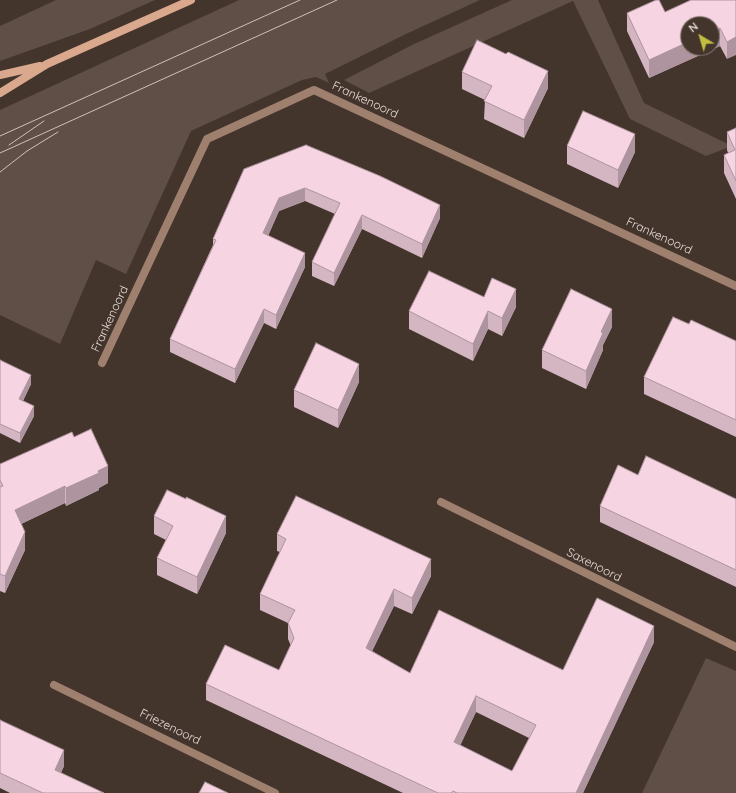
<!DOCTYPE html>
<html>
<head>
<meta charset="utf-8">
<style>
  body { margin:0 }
  #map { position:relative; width:736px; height:793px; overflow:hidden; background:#43342c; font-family:Quicksand,sans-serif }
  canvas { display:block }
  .north { position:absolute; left:680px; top:16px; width:40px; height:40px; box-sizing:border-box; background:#43342c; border:1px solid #847770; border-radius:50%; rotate:322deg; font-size:11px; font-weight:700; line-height:16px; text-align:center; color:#e5dbd6 }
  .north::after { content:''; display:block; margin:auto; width:14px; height:18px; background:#c1be40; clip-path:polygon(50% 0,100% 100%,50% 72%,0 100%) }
</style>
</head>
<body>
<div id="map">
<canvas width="736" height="793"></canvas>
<div class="north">N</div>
</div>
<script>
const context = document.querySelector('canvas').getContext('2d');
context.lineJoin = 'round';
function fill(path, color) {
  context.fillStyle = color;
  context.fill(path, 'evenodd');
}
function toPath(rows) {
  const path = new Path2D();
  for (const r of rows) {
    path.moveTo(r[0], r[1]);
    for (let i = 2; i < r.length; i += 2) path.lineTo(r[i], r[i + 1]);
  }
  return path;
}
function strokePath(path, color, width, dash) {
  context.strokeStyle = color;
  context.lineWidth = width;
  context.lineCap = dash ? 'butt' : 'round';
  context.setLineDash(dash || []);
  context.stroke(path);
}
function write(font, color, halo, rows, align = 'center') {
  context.font = font + ' Quicksand,sans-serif';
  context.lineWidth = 4;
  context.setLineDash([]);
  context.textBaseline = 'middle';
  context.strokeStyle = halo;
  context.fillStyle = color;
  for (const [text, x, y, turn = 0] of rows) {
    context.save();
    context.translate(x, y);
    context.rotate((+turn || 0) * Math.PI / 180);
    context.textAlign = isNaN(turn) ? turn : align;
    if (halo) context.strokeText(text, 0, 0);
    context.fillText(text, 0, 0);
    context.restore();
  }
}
fill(toPath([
  [56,0,155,0,90,29,0,61,0,26],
  [239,0,480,0,406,34,325,74,329,83,316,77,302,80,191,131,126,274,96,260,60,344,0,315,0,110],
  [512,0,598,0,644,103,732,146,706,156,630,119,573,1,369,93,344,80,414,44],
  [706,658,736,671,736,793,642,793]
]), '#5f4f46');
strokePath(toPath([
  [102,363,207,139,314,90,736,286],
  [441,502,736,647],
  [54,685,275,793]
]), '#9f806f', 8);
strokePath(toPath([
  [0,75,40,66],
  [0,93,47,64,191,0]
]), '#daa88d', 8);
strokePath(toPath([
  [0,136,300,0],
  [9,145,44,121],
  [0,153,337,0],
  [0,172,27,151,58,132]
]), '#cdc2bd', 1);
fill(toPath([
  [736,0,727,59,720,46,649,78,627,31,627,13,665,12],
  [462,72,548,88,524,138,484,119,485,100,462,89],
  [736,128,736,199,724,173,724,155,728,153,727,150,727,132],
  [567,146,635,152,618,188,567,164],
  [244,169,440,218,422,258,362,229,334,286,312,276,312,262,335,214,305,201,279,211,268,236,305,267,276,329,264,323,235,383,170,352,170,339,213,245,213,239],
  [484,297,516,307,502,336,488,329,473,361,409,329,409,311],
  [612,327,603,345,603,350,586,389,542,368,542,350],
  [736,341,736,437,644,394,644,377],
  [0,360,31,384,23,401,34,416,20,443,0,433],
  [359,382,338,428,294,407,294,390],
  [0,464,108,483,99,488,99,490,66,506,65,503,21,524,25,550,5,593,0,591],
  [638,475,736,499,736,587,600,522,600,506],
  [154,516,226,533,197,594,157,575,157,558,166,540,154,534],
  [277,534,431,576,412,614,394,606,372,651,410,673,563,670,654,642,583,793,403,793,206,700,206,684,279,670,291,646,288,639,288,623,260,610,260,594,280,552,277,551],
  [476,712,529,738,512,771,460,745],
  [0,720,64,766,61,773,104,793,10,793,0,788]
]), '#d4b6c2');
fill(toPath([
  [720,28,720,46,649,78,649,60,688,42,688,48,712,48,712,32],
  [736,37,736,55,727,59,727,42],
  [548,71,548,88,524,138,524,120],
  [635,134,635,152,618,188,618,170],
  [305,188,305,201,279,211,263,247,263,233,279,198],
  [440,205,440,218,422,258,422,244],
  [362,215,362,229,334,286,334,273],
  [305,253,305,267,276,329,276,315],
  [516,289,516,307,502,336,502,318],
  [264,309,264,323,235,383,235,369],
  [612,309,612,327,603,345,603,350,586,389,586,371,601,332],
  [488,311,488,329,473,361,473,344],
  [359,364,359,382,338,428,338,410],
  [31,375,31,384,19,408,19,399],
  [34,406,34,416,20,443,20,433],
  [108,466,108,483,99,488,99,490,66,506,66,488],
  [65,486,65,503,15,527,15,510],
  [226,516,226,533,197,594,197,577],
  [25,532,25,550,5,593,5,576],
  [431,559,431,576,412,614,412,598],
  [394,589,394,606,366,664,366,648],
  [654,626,654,642,583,793,576,793],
  [476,696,476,712,454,759,454,742],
  [64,750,64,766,55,785,55,770]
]), '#ad949e');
const building = toPath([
  [656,0,659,0,665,12,691,0,736,0,736,37,727,42,720,28,712,32,712,24,688,24,688,42,649,60,627,13,656,0],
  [477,40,506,54,508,52,548,71,524,120,484,101,492,86,462,72,477,40],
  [583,111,635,134,618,170,567,146,583,111],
  [736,128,736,181,724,155,735,150,727,132,736,128],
  [306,145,380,176,440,205,422,244,362,215,334,273,312,262,340,203,305,188,279,198,263,233,305,253,276,315,264,309,235,369,170,339,216,240,213,239,244,169,306,145],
  [429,271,484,297,492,278,516,289,502,318,488,311,473,344,409,311,429,271],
  [571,289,612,309,601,332,603,333,586,371,542,350,571,289],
  [673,317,689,324,691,320,736,341,736,420,644,377,673,317],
  [316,343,359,364,338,410,294,390,316,343],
  [0,360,31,375,19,399,34,406,20,433,0,424,0,360],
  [91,429,108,466,98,471,99,473,66,488,65,486,15,510,25,532,5,576,0,574,0,487,3,486,0,480,0,464,72,432,74,437,91,429],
  [646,456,736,499,736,570,600,506,618,465,638,475,646,456],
  [167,490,186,499,186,497,226,516,197,577,157,558,173,526,154,516,167,490],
  [296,496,431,559,412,598,394,589,366,648,410,673,439,610,563,670,597,598,654,626,576,793,457,793,453,791,451,793,438,793,206,684,225,645,279,670,294,638,288,623,295,610,260,594,286,539,277,534,296,496],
  [476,696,536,725,512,771,454,742,476,696],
  [0,720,64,750,55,770,104,793,43,793,0,773,0,720],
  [205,782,228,793,199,793,205,782]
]);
fill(building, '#f7d4e2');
strokePath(building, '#ad949e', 1);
write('12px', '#e5dbd6', '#43342c', [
  ["Frankenoord",365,100,25],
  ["Frankenoord",659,236,25],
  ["Frankenoord",110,319,-65],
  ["Saxenoord",594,565,27],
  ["Friezenoord",170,727,26]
]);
</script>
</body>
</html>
